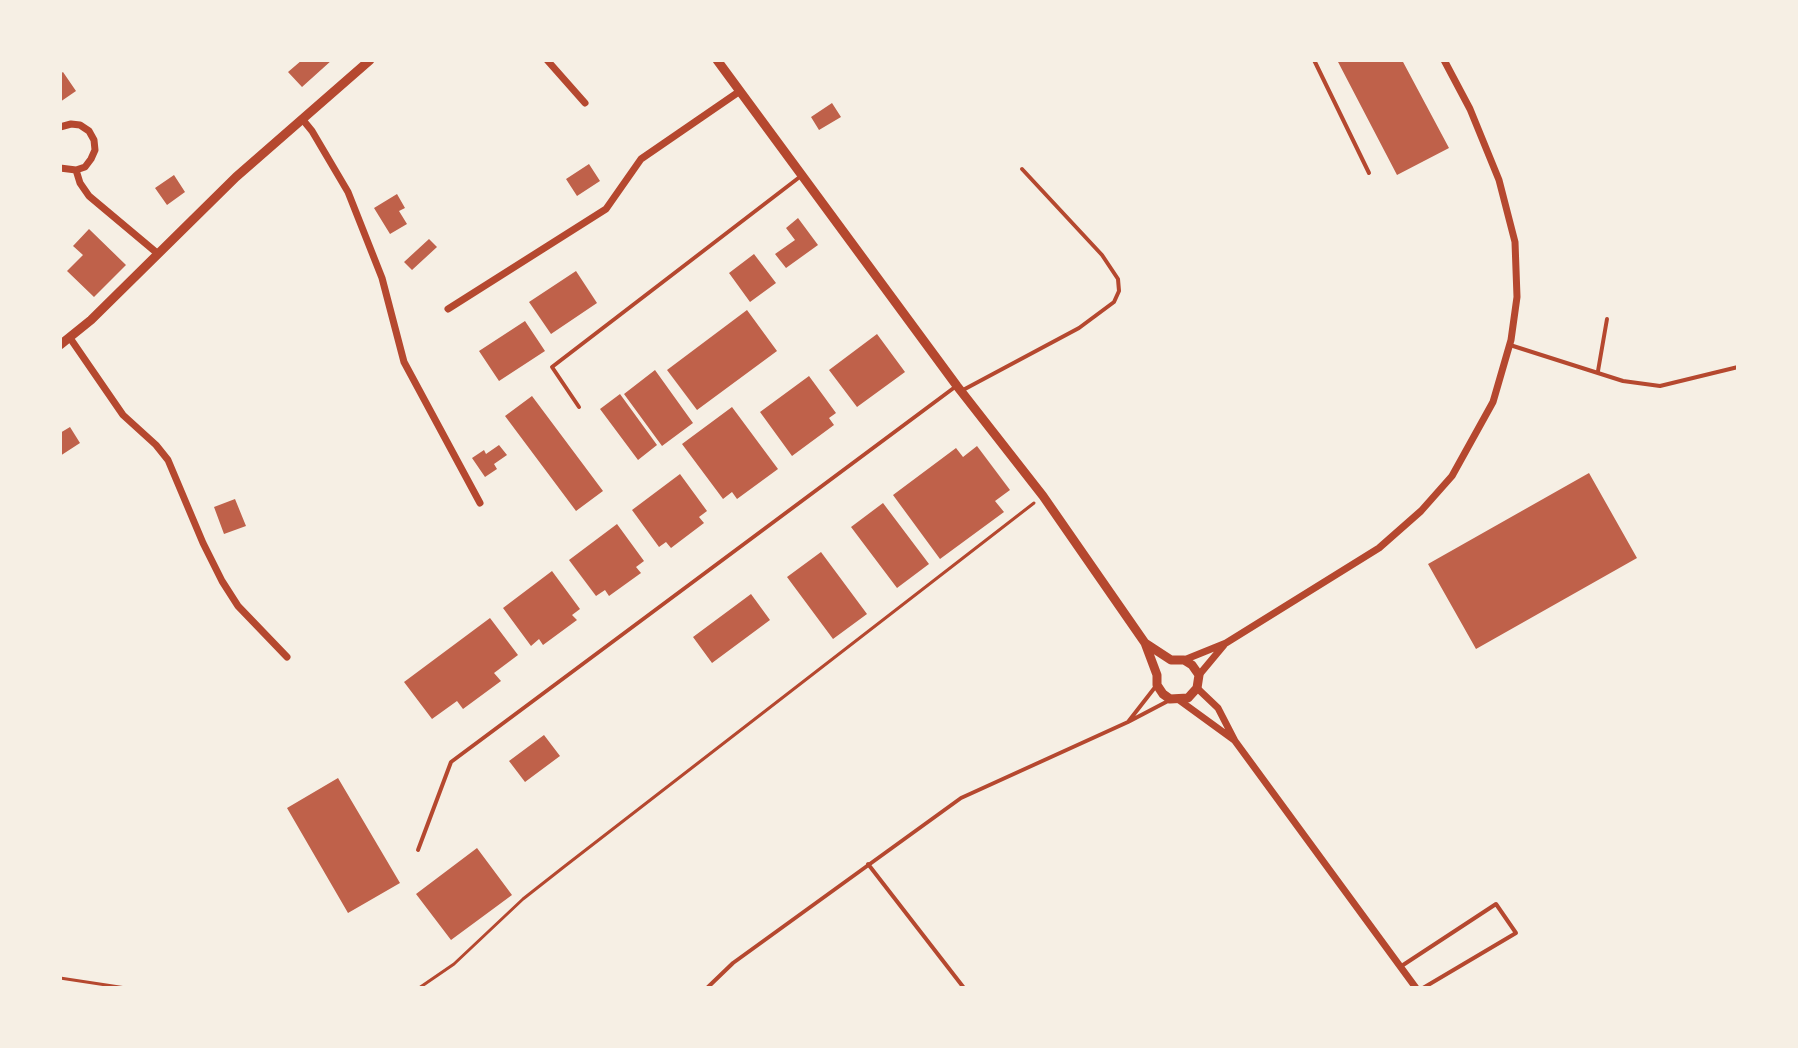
<!DOCTYPE html>
<html>
<head>
<meta charset="utf-8">
<style>
  body { margin:0 }
  #map { position:relative; width:1798px; height:1048px; overflow:hidden; background:#f6efe4; font-family:"IBM Plex Sans",sans-serif }
  canvas { display:block }
  .frame { position:absolute; inset:0; border:62px solid #f6efe4; pointer-events:none }
</style>
</head>
<body>
<div id="map">
<canvas width="1798" height="1048"></canvas>
<div class="frame"></div>
</div>
<script>
const context = document.querySelector('canvas').getContext('2d');
context.lineJoin = 'round';
function fill(path, color) {
  context.fillStyle = color;
  context.fill(path, 'evenodd');
}
function toPath(rows) {
  const path = new Path2D();
  for (const r of rows) {
    path.moveTo(r[0], r[1]);
    for (let i = 2; i < r.length; i += 2) path.lineTo(r[i], r[i + 1]);
  }
  return path;
}
function strokePath(path, color, width, dash) {
  context.strokeStyle = color;
  context.lineWidth = width;
  context.lineCap = dash ? 'butt' : 'round';
  context.setLineDash(dash || []);
  context.stroke(path);
}
fill(toPath([
  [302,60,332,60,302,87,288,72],
  [1337,60,1402,60,1449,148,1397,175],
  [63,72,76,91,60,102,60,74],
  [832,103,841,117,819,130,811,117],
  [589,164,600,181,577,196,566,179],
  [174,175,185,192,167,205,155,188],
  [397,194,405,208,399,211,407,224,390,234,374,208],
  [798,218,818,245,786,268,775,254,795,240,786,228],
  [89,229,126,265,94,297,67,271,83,255,73,246],
  [429,239,437,247,412,270,404,262],
  [754,254,776,283,750,302,729,273],
  [576,271,597,303,551,334,529,302],
  [747,310,777,351,697,410,667,370],
  [525,321,545,351,499,381,479,351],
  [877,334,905,372,857,407,829,370],
  [655,370,693,423,662,446,624,394],
  [809,376,836,413,829,418,834,425,792,456,760,412],
  [620,394,657,445,638,460,600,409],
  [532,396,603,491,576,511,505,416],
  [732,407,778,469,737,499,732,492,723,499,682,444],
  [70,427,80,443,60,456,60,433],
  [499,445,507,455,494,464,497,469,485,477,472,458,484,450,486,454],
  [977,446,1010,490,995,501,1004,512,940,559,893,495,956,448,963,457],
  [1589,473,1637,558,1476,649,1428,564],
  [680,474,707,511,699,517,704,523,671,548,666,542,659,547,632,510],
  [235,499,246,526,224,534,214,507],
  [883,503,929,564,897,588,851,527],
  [617,524,644,561,636,567,641,573,609,596,605,590,596,596,569,560],
  [821,552,867,614,833,639,787,577],
  [552,571,580,609,572,615,577,620,543,645,539,639,531,646,503,608],
  [751,594,770,620,712,663,693,637],
  [490,618,518,655,494,673,501,681,463,709,457,701,432,719,404,682],
  [544,735,560,756,525,782,509,761],
  [338,778,400,883,348,913,287,808],
  [477,848,512,895,451,940,416,894]
]), '#bf614a');
strokePath(toPath([
  [60,978,126,988],
  [419,988,454,964,523,899,565,866,1034,503]
]), '#b5482f', 3);
strokePath(toPath([
  [1314,60,1369,173],
  [1510,345,1623,381,1660,386,1738,367],
  [1598,371,1607,319],
  [963,390,1079,328,1114,302,1119,291,1118,279,1102,255,1022,169],
  [579,407,552,367,801,176],
  [1156,686,1128,722,1168,701],
  [418,850,451,762,955,387],
  [868,864,964,988],
  [1400,967,1496,904,1516,933,1423,988],
  [707,988,733,963,961,798,1128,722]
]), '#b5482f', 4);
strokePath(toPath([
  [547,60,585,103],
  [303,120,312,131,348,192,382,278,404,362,480,503],
  [60,127,71,124,80,125,89,131,94,140,95,150,91,159,85,167,76,170,60,168],
  [76,170,80,183,89,196,157,253],
  [448,309,606,209,641,159,740,91],
  [70,338,123,415,156,445,168,460,203,543,222,581,238,606,287,657],
  [1184,660,1226,643,1379,548,1421,511,1452,476,1493,402,1511,340,1517,297,1515,242,1499,180,1470,109,1444,60],
  [1199,675,1224,645],
  [1197,688,1218,708,1235,741,1416,988],
  [1179,700,1234,740]
]), '#b5482f', 7);
strokePath(toPath([
  [717,60,957,386,1043,496,1145,643,1157,675,1157,685,1163,694,1170,699,1188,698,1197,688,1199,675,1192,665,1184,660,1171,660,1145,643],
  [60,345,91,320,236,177,370,60]
]), '#b5482f', 9);
</script>
</body>
</html>
